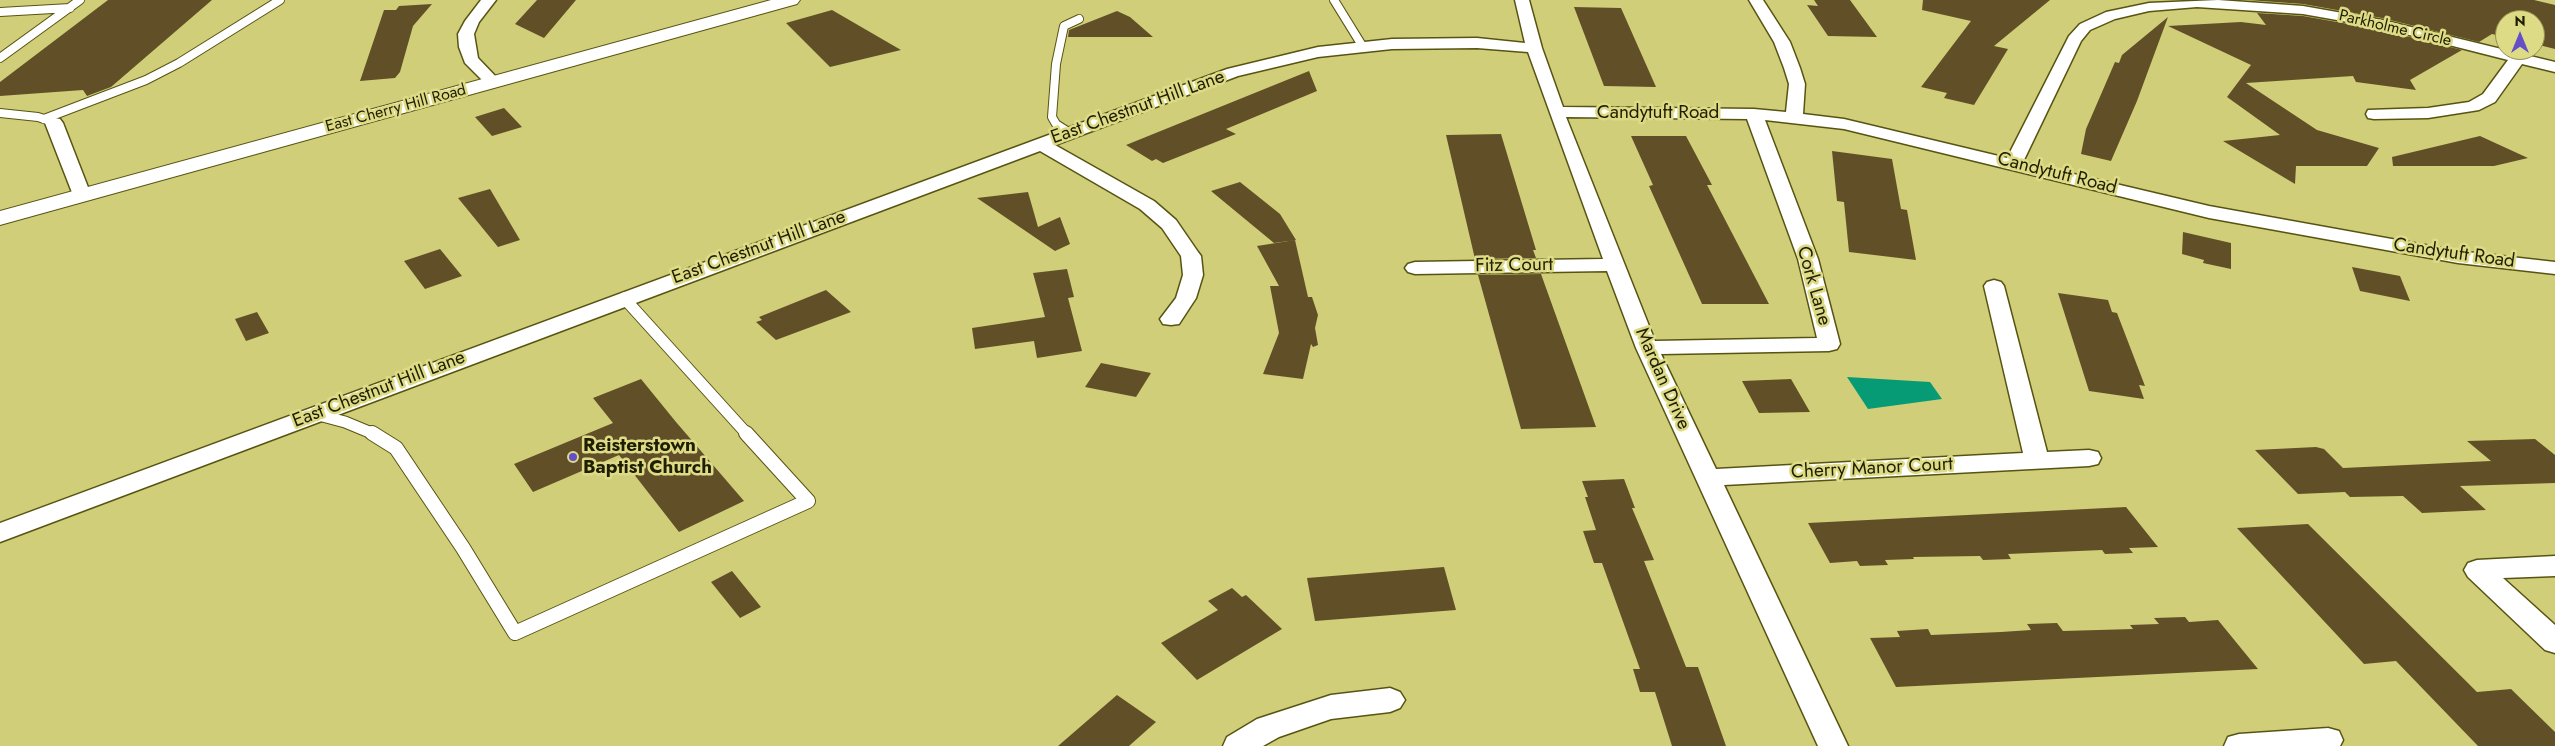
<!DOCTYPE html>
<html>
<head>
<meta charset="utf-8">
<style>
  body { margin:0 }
  #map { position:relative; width:2555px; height:746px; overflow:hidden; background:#d1ce7a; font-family:Jost,sans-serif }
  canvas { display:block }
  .north { position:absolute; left:2495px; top:10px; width:50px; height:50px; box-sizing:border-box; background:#dedb87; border:1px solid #928f51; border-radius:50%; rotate:0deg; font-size:14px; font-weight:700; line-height:20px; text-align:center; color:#201e00 }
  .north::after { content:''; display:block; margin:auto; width:18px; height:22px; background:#654ec7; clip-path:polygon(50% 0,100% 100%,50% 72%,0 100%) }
</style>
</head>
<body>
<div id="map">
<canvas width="2555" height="746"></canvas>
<div class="north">N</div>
</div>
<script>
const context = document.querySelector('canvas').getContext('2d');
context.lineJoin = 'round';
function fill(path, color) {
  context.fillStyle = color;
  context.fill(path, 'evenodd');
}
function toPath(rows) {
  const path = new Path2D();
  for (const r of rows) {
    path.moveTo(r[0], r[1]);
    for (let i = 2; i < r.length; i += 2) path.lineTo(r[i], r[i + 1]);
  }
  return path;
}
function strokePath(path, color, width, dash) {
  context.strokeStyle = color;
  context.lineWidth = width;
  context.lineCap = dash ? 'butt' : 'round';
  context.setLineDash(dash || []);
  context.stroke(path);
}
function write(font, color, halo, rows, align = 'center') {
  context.font = font + ' Jost,sans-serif';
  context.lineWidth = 5;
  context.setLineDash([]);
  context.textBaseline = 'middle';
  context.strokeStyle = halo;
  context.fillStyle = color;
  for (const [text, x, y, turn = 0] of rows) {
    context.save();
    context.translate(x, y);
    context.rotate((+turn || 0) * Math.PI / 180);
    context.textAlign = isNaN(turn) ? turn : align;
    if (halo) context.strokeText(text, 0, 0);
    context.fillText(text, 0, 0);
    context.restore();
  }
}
fill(toPath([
  [1847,377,1930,382,1942,399,1868,409]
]), '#069b74');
fill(toPath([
  [108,0,212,0,111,87,87,96,83,90,0,96,0,82],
  [537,0,576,0,544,38,515,24],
  [1814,0,1850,0,1877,37,1828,36,1807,5,1818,6],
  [1923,0,2050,0,1994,46,2008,49,1974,105,1944,98,1947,93,1921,87,1971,21,1922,10],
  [2248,0,2534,0,2555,5,2555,49,2535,44,2535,20,2505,20,2505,37,2492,34,2479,42,2382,18,2303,4],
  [432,4,413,26,400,72,395,78,360,81,384,10,396,10,399,6],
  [1574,7,1621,8,1656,87,1604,86],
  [832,10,901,50,830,67,786,23],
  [1117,11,1130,17,1153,37,1068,37,1069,30],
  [2257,13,2303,16,2382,30,2462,50,2410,80,2416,90,2356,82,2353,76,2246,83,2317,130,2379,148,2367,166,2296,166,2295,184,2223,141,2280,135,2227,97,2251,65,2168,26,2241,22,2266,25],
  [2168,17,2137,101,2111,161,2081,154,2086,129,2115,62,2119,63,2122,55],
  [1309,71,1317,91,1226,129,1236,134,1163,163,1156,159,1152,161,1126,145],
  [504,108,522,127,492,136,475,117],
  [1501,134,1536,250,1533,250,1536,258,1475,259,1446,135],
  [1631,136,1686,136,1712,185,1707,185,1769,304,1702,304,1649,186,1653,185],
  [2480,136,2528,158,2494,166,2393,166,2392,157],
  [1832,151,1892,159,1901,209,1907,210,1916,260,1849,252,1844,202,1837,201],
  [1240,182,1280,214,1296,240,1274,243,1211,191],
  [490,189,520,240,498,247,458,198],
  [1028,192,1038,227,1060,217,1070,244,1055,251,977,198],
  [2183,232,2231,243,2231,269,2203,263,2204,260,2182,254],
  [1295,240,1308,297,1312,297,1318,315,1315,328,1318,345,1313,347,1311,344,1303,379,1263,374,1279,333,1270,286,1279,286,1257,246],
  [440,249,462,276,425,289,404,261],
  [2352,267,2400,276,2410,301,2360,291],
  [1067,269,1074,297,1068,298,1082,351,1037,358,1034,341,975,349,972,328,1045,317,1033,273],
  [1541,274,1596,427,1521,429,1478,275],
  [826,290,851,312,776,340,756,322,762,320,759,317],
  [2058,293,2108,300,2112,312,2117,313,2145,386,2139,385,2144,399,2089,391],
  [257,312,269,333,246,341,235,319],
  [1101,363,1151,373,1136,397,1085,387],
  [641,379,676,422,744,501,679,532,619,455,533,492,514,464,613,423,593,398],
  [1791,379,1810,412,1759,413,1742,381],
  [2535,439,2555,455,2555,483,2460,486,2486,510,2422,513,2403,496,2350,497,2345,492,2298,494,2255,450,2316,447,2324,449,2343,468,2491,461,2467,441],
  [1624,479,1635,508,1632,508,1654,560,1644,561,1686,667,1698,667,1726,746,1672,746,1655,692,1640,692,1633,669,1640,669,1602,563,1594,563,1583,531,1596,530,1585,497,1588,497,1582,481],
  [2126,507,2158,547,2129,548,2133,553,2105,554,2102,550,2008,554,2011,559,1983,560,1980,556,1913,557,1914,559,1885,560,1888,565,1860,566,1857,561,1830,563,1808,523],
  [2308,524,2477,692,2511,689,2555,732,2555,746,2478,746,2396,661,2364,664,2237,528],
  [1444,567,1456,610,1315,621,1307,578],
  [732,571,761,607,740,618,711,582],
  [1232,588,1242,597,1246,595,1282,629,1197,680,1161,643,1218,610,1208,601],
  [2185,617,2189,622,2218,620,2258,669,1896,687,1870,638,1900,637,1897,631,1928,629,1931,635,2001,632,2031,630,2027,624,2057,623,2063,631,2133,629,2130,625,2159,624,2154,618],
  [1117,695,1156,722,1129,746,1058,746]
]), '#615027');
const serviceFar2 = toPath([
  [1334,0,1363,47],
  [0,12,70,8],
  [0,58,80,0],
  [0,113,38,117,50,121],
  [44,119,146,80,179,63,280,0],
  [1070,133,1056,124,1052,117,1056,64,1064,26,1079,19]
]);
const serviceFar1 = toPath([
  [624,298,747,434],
  [315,414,345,422,374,434]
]);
const service = toPath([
  [372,433,396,448,463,548,515,633,808,501,746,433]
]);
const minor = toPath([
  [481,0,496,0,479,22,474,34,478,58,501,82,493,87,487,85,465,63,459,47,458,34,465,21,481,0],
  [1515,0,1529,0,1542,48,1563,107,1754,109,1786,112,1789,84,1784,68,1774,42,1749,0,1763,0,1790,42,1800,68,1805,84,1803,114,1844,119,2007,158,2069,36,2080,24,2106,12,2149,3,2218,0,2303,6,2382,20,2555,62,2555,72,2522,64,2495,102,2479,110,2428,118,2374,119,2368,118,2366,114,2368,110,2428,108,2469,102,2483,94,2508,60,2382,28,2303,14,2197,7,2149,11,2115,19,2090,30,2081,41,2023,162,2209,206,2458,251,2555,262,2555,274,2458,263,2209,218,1844,129,1765,120,1818,259,1840,344,1837,349,1829,351,1661,354,1716,469,2023,453,1984,286,1987,282,1994,280,2001,282,2004,286,2047,452,2089,450,2098,452,2101,458,2098,464,2089,466,1724,485,1848,746,1818,746,1636,348,1607,271,1415,274,1408,272,1405,268,1408,264,1415,262,1603,259,1528,52,1477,48,1392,49,1318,57,1238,76,1055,145,1154,201,1176,220,1198,252,1201,256,1203,275,1196,298,1179,324,1171,325,1163,324,1160,319,1176,298,1183,275,1181,256,1162,228,1140,209,1040,151,0,542,0,523,1227,69,1318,47,1392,39,1477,38,1525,43,1515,0],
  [1566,117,1747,119,1798,259,1817,338,1655,341,1566,117],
  [54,118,60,119,63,123,91,195,89,199,82,201,75,199,73,195,45,123,48,119,54,118],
  [2555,556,2555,576,2503,578,2555,625,2555,653,2545,650,2468,577,2464,570,2468,563,2477,560,2555,556],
  [1390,688,1400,692,1405,700,1400,708,1390,712,1331,719,1279,737,1263,746,1223,746,1227,737,1257,719,1331,695,1390,688],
  [2328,728,2339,731,2343,740,2340,746,2224,746,2228,737,2239,734,2328,728]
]);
const secondary = toPath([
  [771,0,800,0,797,4,0,225,0,211,771,0]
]);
strokePath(serviceFar2, '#575412', 10);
strokePath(serviceFar1, '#575412', 13);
strokePath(service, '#575412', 16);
strokePath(minor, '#575412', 3);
strokePath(secondary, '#575412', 2);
strokePath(serviceFar2, '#fff', 8);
strokePath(serviceFar1, '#fff', 11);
strokePath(service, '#fff', 14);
fill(minor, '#fff');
fill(secondary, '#fff');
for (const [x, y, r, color] of [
  [573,457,5,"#654ec7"]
]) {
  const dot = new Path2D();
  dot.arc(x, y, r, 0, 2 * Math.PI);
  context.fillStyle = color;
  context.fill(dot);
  strokePath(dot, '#dedb87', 2);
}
write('16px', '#201e00', '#dedb87', [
  ["Parkholme Circle",2395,29,13],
  ["East Cherry Hill Road",396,109,-15]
]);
write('19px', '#201e00', '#dedb87', [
  ["East Chestnut Hill Lane",1138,108,-20],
  ["Candytuft Road",1658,113],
  ["Candytuft Road",2057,174,14],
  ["East Chestnut Hill Lane",759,248,-20],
  ["Candytuft Road",2454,254,8],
  ["Fitz Court",1514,266,-1],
  ["Cork Lane",1813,286,74],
  ["Mardan Drive",1662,379,66],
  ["East Chestnut Hill Lane",379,390,-21],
  ["Cherry Manor Court",1872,469,-3]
]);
write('bold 19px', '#201e00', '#dedb87', [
  ["Reisterstown",583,446],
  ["Baptist Church",583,468]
], 'left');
</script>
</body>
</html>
